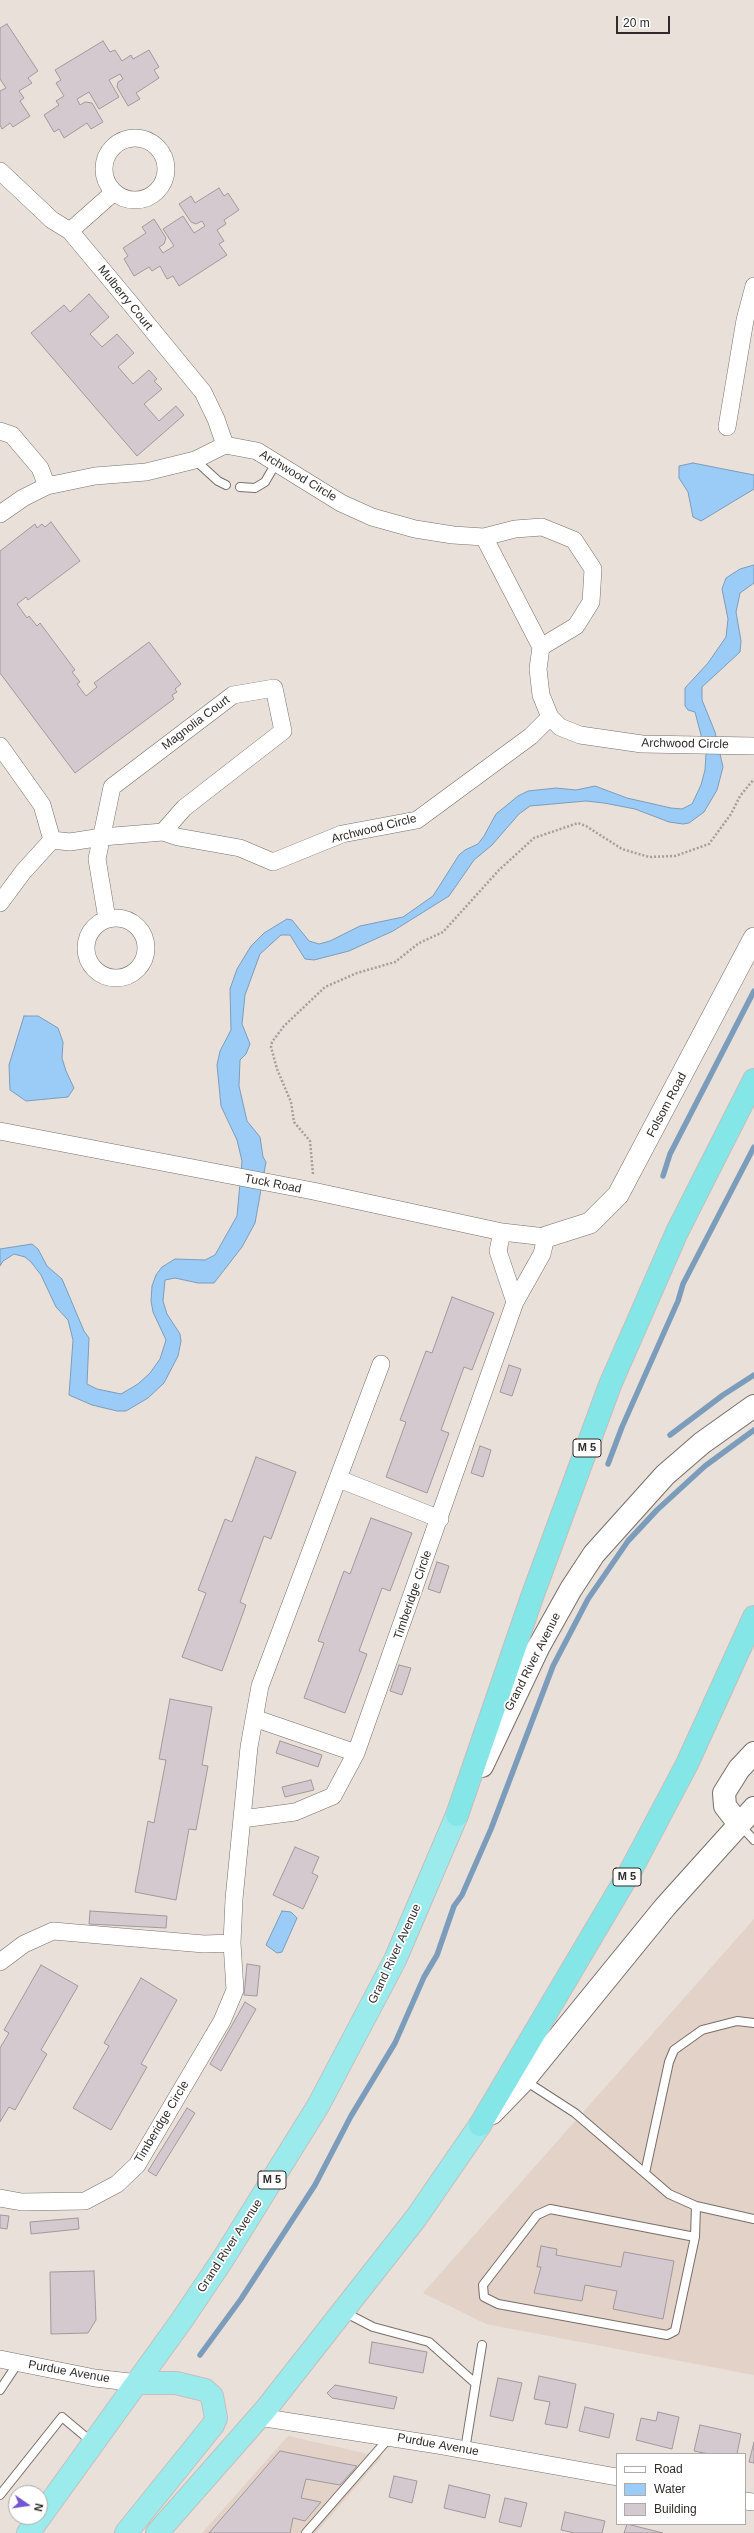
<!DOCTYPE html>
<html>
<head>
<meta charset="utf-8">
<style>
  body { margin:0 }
  #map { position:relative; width:754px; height:2533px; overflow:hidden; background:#e9e0da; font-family:Helvetica,sans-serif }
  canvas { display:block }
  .legend { position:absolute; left:616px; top:2453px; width:130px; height:72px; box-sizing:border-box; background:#fff; border:1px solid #acabaa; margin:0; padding:5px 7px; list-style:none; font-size:12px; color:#2f2c2a }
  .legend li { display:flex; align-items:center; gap:8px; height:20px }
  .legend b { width:20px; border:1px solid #acabaa }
  .north { position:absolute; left:8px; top:2485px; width:40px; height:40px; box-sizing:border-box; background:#fff; border:1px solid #acabaa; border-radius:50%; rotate:103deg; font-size:11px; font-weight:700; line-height:16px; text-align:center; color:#2f2c2a }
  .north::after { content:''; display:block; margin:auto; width:14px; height:18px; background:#7255ce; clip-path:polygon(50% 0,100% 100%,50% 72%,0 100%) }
  .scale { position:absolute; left:616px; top:16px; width:54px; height:18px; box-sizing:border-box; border:2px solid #2f2c2a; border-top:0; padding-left:5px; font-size:12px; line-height:14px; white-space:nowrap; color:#2f2c2a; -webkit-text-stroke:3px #fff; paint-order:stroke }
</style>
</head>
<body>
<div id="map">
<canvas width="754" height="2533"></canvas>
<ul class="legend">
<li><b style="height:5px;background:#fff"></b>Road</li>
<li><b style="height:11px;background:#9bccf8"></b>Water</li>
<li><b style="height:11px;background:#d3c9ce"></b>Building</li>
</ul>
<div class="north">N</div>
<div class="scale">20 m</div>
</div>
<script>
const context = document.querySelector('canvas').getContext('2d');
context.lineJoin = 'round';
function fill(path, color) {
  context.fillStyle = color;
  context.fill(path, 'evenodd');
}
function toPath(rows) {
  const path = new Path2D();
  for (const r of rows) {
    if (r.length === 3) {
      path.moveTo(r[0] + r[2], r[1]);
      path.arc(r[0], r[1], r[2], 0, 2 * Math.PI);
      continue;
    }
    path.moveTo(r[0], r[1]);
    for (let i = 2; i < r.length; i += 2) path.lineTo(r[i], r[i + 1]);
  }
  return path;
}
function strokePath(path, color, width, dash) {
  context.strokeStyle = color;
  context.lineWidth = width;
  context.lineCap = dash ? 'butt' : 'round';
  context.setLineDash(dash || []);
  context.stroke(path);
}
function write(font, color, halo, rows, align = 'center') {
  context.font = font + ' Helvetica,sans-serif';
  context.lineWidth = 3.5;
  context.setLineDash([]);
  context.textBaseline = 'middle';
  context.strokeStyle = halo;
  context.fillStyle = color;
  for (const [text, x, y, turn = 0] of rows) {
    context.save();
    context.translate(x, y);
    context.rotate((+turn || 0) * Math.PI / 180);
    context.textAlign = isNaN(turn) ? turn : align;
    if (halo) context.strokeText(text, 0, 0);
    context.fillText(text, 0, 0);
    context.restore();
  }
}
fill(toPath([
  [754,1919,754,2375,486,2324,423,2293],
  [288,2436,382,2457,316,2533,202,2533]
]), '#e2d2c7');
const water = toPath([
  [693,463,754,475,754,489,701,521,693,517,688,492,679,478,679,466,693,463],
  [754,565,754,583,740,593,736,612,741,641,740,652,702,687,702,700,715,732,723,767,717,790,704,812,689,823,683,824,669,822,635,809,604,803,586,801,530,806,519,814,492,845,474,860,449,896,393,931,349,951,314,960,305,959,290,935,281,935,260,954,245,995,242,1024,250,1044,246,1054,240,1060,239,1086,247,1121,260,1137,263,1157,266,1162,255,1223,242,1247,214,1283,198,1283,175,1278,165,1280,163,1301,167,1314,180,1334,181,1341,178,1356,164,1383,148,1398,126,1411,117,1411,92,1405,69,1395,73,1340,68,1320,56,1307,41,1275,31,1262,25,1257,14,1254,3,1261,0,1266,0,1249,32,1244,38,1249,47,1266,62,1279,84,1331,89,1338,87,1384,97,1389,121,1394,138,1384,150,1373,160,1359,166,1340,153,1312,151,1301,152,1286,156,1275,162,1267,175,1259,205,1260,215,1255,237,1216,242,1161,237,1140,221,1106,217,1065,220,1051,231,1030,230,989,237,969,251,946,264,933,287,919,292,920,309,941,319,944,330,941,360,926,403,917,433,896,459,855,465,850,478,844,484,836,496,814,518,796,528,791,556,788,576,790,595,786,627,798,671,808,682,809,692,804,701,785,705,770,706,754,695,712,688,710,685,706,685,688,708,663,726,637,728,619,722,589,726,578,740,569,754,565],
  [24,1016,38,1016,58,1028,63,1042,62,1058,66,1071,74,1088,68,1097,26,1101,10,1090,9,1065,24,1016],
  [282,1911,291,1912,297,1918,282,1952,277,1953,266,1945,282,1911]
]);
fill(water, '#9bccf8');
strokePath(water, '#7b9cba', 1);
strokePath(toPath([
  [663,1176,670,1154,754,991],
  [670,1435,723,1395,754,1375],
  [608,1464,622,1427,678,1301,683,1284,754,1147],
  [200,2355,241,2299,315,2185,351,2116,395,2043,424,1977,437,1955,454,1906,462,1895,491,1829,553,1666,588,1599,628,1541,657,1510,705,1466,754,1430]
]), '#7b9cba', 5.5);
const building = toPath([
  [7,24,38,71,28,78,32,83,19,91,24,98,20,101,30,116,13,127,10,123,2,129,0,125,0,91,6,88,0,79,0,28,7,24],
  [103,41,110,52,115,50,122,61,131,55,133,59,149,50,159,67,154,70,159,78,136,93,140,99,128,106,117,87,118,82,123,79,120,74,109,80,119,97,99,109,89,92,77,99,80,105,85,102,92,103,103,122,91,129,87,123,64,138,59,129,54,132,44,115,59,105,56,101,64,96,56,83,61,80,55,70,103,41],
  [219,188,224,196,228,193,239,210,224,220,226,224,217,230,224,241,219,244,227,255,179,286,173,276,167,279,160,266,152,271,149,267,134,276,124,259,128,256,123,248,146,233,142,227,154,219,166,238,164,244,159,247,163,253,174,246,163,229,183,216,194,233,205,226,202,221,196,224,191,222,179,204,191,196,195,203,219,188],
  [89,294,109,317,90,334,102,347,117,334,134,353,118,367,133,384,149,370,157,379,154,381,162,389,144,404,159,421,176,406,184,415,137,456,31,333,64,305,70,312,89,294],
  [51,522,80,561,28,600,26,597,17,604,27,618,29,616,37,626,40,623,75,670,72,672,80,682,77,684,86,696,97,687,94,683,149,642,181,684,175,689,177,692,172,695,174,699,75,773,0,673,0,551,35,524,37,528,42,524,45,527,51,522],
  [452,1297,494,1313,472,1370,464,1367,441,1430,449,1433,427,1493,386,1477,406,1422,400,1420,426,1351,432,1353,452,1297],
  [509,1365,521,1369,512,1396,500,1392,509,1365],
  [480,1446,491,1450,483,1477,471,1473,480,1446],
  [256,1457,296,1472,271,1539,264,1536,240,1602,246,1605,222,1671,182,1657,206,1593,198,1590,225,1519,232,1522,256,1457],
  [371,1518,412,1533,390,1591,382,1588,359,1651,367,1654,345,1713,304,1698,324,1643,318,1641,344,1571,350,1574,371,1518],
  [437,1562,449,1566,440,1593,428,1589,437,1562],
  [399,1665,411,1668,402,1695,390,1691,399,1665],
  [170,1699,212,1707,202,1765,208,1766,196,1830,189,1829,176,1900,135,1892,148,1821,154,1823,166,1760,159,1759,170,1699],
  [280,1741,322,1755,318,1767,276,1753,280,1741],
  [311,1780,314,1790,285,1797,282,1787,311,1780],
  [295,1847,319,1857,312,1873,318,1876,303,1909,273,1895,295,1847],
  [90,1911,167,1916,166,1928,89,1924,90,1911],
  [247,1964,260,1966,257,1996,244,1995,247,1964],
  [41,1965,78,1986,41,2050,47,2054,15,2110,9,2107,0,2122,0,2048,9,2033,4,2030,41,1965],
  [141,1978,177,2000,141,2064,147,2067,111,2130,73,2108,109,2046,104,2043,141,1978],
  [245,2002,256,2009,221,2071,210,2064,245,2002],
  [187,2108,195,2113,156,2176,148,2171,187,2108],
  [0,2215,9,2216,7,2229,0,2228,0,2215],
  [78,2218,79,2229,31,2234,30,2222,78,2218],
  [541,2246,557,2249,556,2255,621,2267,624,2252,674,2261,663,2319,613,2309,617,2291,585,2285,582,2301,534,2293,541,2267,537,2267,541,2246],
  [94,2271,96,2320,88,2333,51,2334,50,2272,94,2271],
  [372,2342,427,2352,423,2373,369,2363,372,2342],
  [539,2376,576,2384,567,2428,545,2424,550,2402,534,2399,539,2376],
  [498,2378,522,2383,513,2421,490,2416,498,2378],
  [335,2385,397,2397,394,2409,332,2398,327,2393,335,2385],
  [585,2407,614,2414,609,2438,579,2431,585,2407],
  [658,2412,679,2417,672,2449,636,2440,641,2418,656,2421,658,2412],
  [700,2425,741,2434,737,2454,709,2454,694,2451,700,2425],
  [754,2442,754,2463,749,2462,754,2442],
  [280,2451,357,2466,340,2485,306,2479,301,2498,321,2502,305,2521,293,2518,290,2533,209,2533,280,2451],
  [394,2476,417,2481,412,2503,389,2497,394,2476],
  [449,2485,490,2495,485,2518,444,2508,449,2485],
  [505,2498,527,2503,521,2527,499,2522,505,2498],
  [565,2512,605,2521,602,2533,574,2533,561,2530,565,2512],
  [627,2524,663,2533,624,2533,627,2524]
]);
fill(building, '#d3c9ce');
strokePath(building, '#a2999d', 1);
const service = toPath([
  [195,460,218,481,226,485],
  [240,487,255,488,265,482,276,463],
  [740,1825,754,1840],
  [524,2080,575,2113,669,2194,696,2206,754,2219],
  [645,2173,669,2062,674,2050,702,2030,737,2021,754,2023],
  [695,2237,550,2209,537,2215,483,2285,484,2297,498,2304,667,2335,675,2331,695,2237,696,2206],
  [344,2312,373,2327,429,2342,475,2383],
  [0,2390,18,2363],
  [465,2450,482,2345],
  [0,2495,62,2417,93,2443],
  [306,2533,389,2438]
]);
const minor = toPath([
  [135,169,31],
  [0,171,52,220,70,231,130,303,203,392,216,419,225,445],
  [70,231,114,192],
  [727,427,745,320,754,286],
  [0,431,12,435,40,468,47,486],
  [0,514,23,498,47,486,95,476,146,472,195,460,225,445,257,451,341,503,372,517,415,529,453,535,484,537,541,647],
  [550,717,560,727,580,735,642,744,754,746],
  [0,746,42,805,52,840,23,872,0,903],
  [52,840,70,842,102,837,163,832,178,837,240,848,273,862,342,834,417,820,531,736,550,717,541,695,538,669,541,647,576,626,591,602,593,569,574,540,542,527,515,529,484,537],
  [116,948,30],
  [107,919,97,859,112,787,233,695,274,688,283,731,184,808,163,832],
  [0,1131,313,1191,502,1232,546,1237,542,1254,515,1302,356,1753,333,1796,295,1812,242,1819],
  [502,1232,498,1251,515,1302],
  [339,1479,440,1519],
  [254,1718,356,1753],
  [0,1962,24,1944,53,1931,204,1944,232,1943],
  [0,2198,22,2202,85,2201,117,2184,137,2165,222,2021,235,1990,232,1943,234,1899,249,1747,260,1686,381,1364],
  [0,2359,95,2378,138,2383],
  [259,2417,438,2445,617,2477],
  [745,2501,754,2502]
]);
const tertiary = toPath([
  [546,1237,590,1223,618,1195,754,938]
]);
const secondary = toPath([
  [482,1766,538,1648,571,1589,594,1554,665,1475,702,1443,754,1406],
  [739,1824,725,1806,724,1793,739,1769,754,1753],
  [492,2113,524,2080,665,1907,754,1808]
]);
const trunk = toPath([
  [40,2517,182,2320,223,2259,318,2106,395,1960,457,1815],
  [28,2533,40,2517],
  [126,2533,213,2425,216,2418,212,2396,205,2390,176,2383,138,2383],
  [157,2533,266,2409,416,2218,480,2125]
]);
const motorway = toPath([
  [457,1815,532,1597,610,1385,677,1232,754,1080],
  [480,2125,631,1870,687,1764,754,1617]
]);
strokePath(service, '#776f6a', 10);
strokePath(minor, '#776f6a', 18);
strokePath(tertiary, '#776f6a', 22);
strokePath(secondary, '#776f6a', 24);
strokePath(trunk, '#c1c0bf', 24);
strokePath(motorway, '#c1c0bf', 24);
strokePath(toPath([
  [313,1174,310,1141,294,1122,291,1102,277,1069,271,1047,272,1042,284,1026,325,987,357,973,395,962,419,943,443,932,499,870,534,838,578,823,586,826,622,849,649,857,675,856,709,844,731,814,740,796,754,779]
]), '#a59e99', 2.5, [2, 2]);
strokePath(service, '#fff', 8);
strokePath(minor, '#fff', 17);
strokePath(tertiary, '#fff', 21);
strokePath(secondary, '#fff', 22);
strokePath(trunk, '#9cebec', 22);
strokePath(motorway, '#84e6e7', 22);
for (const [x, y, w] of [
  [587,1448,28],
  [627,1877,28],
  [272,2180,28]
]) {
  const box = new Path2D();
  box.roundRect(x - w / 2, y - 9, w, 18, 3);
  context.fillStyle = '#fff';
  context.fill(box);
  strokePath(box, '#2f2c2a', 1);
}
write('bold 11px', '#2f2c2a', null, [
  ["M 5",587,1448],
  ["M 5",627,1877],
  ["M 5",272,2180]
]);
write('12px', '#2f2c2a', '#fff', [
  ["Mulberry Court",125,298,51],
  ["Archwood Circle",298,476,31],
  ["Magnolia Court",196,723,-37],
  ["Archwood Circle",685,744,1],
  ["Archwood Circle",374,829,-14],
  ["Folsom Road",667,1105,-62],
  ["Tuck Road",273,1184,11],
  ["Timberidge Circle",413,1595,-71],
  ["Grand River Avenue",533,1662,-63],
  ["Grand River Avenue",395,1954,-65],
  ["Timberidge Circle",162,2122,-59],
  ["Grand River Avenue",230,2246,-57],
  ["Purdue Avenue",69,2372,10],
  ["Purdue Avenue",438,2445,10]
]);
</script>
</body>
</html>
